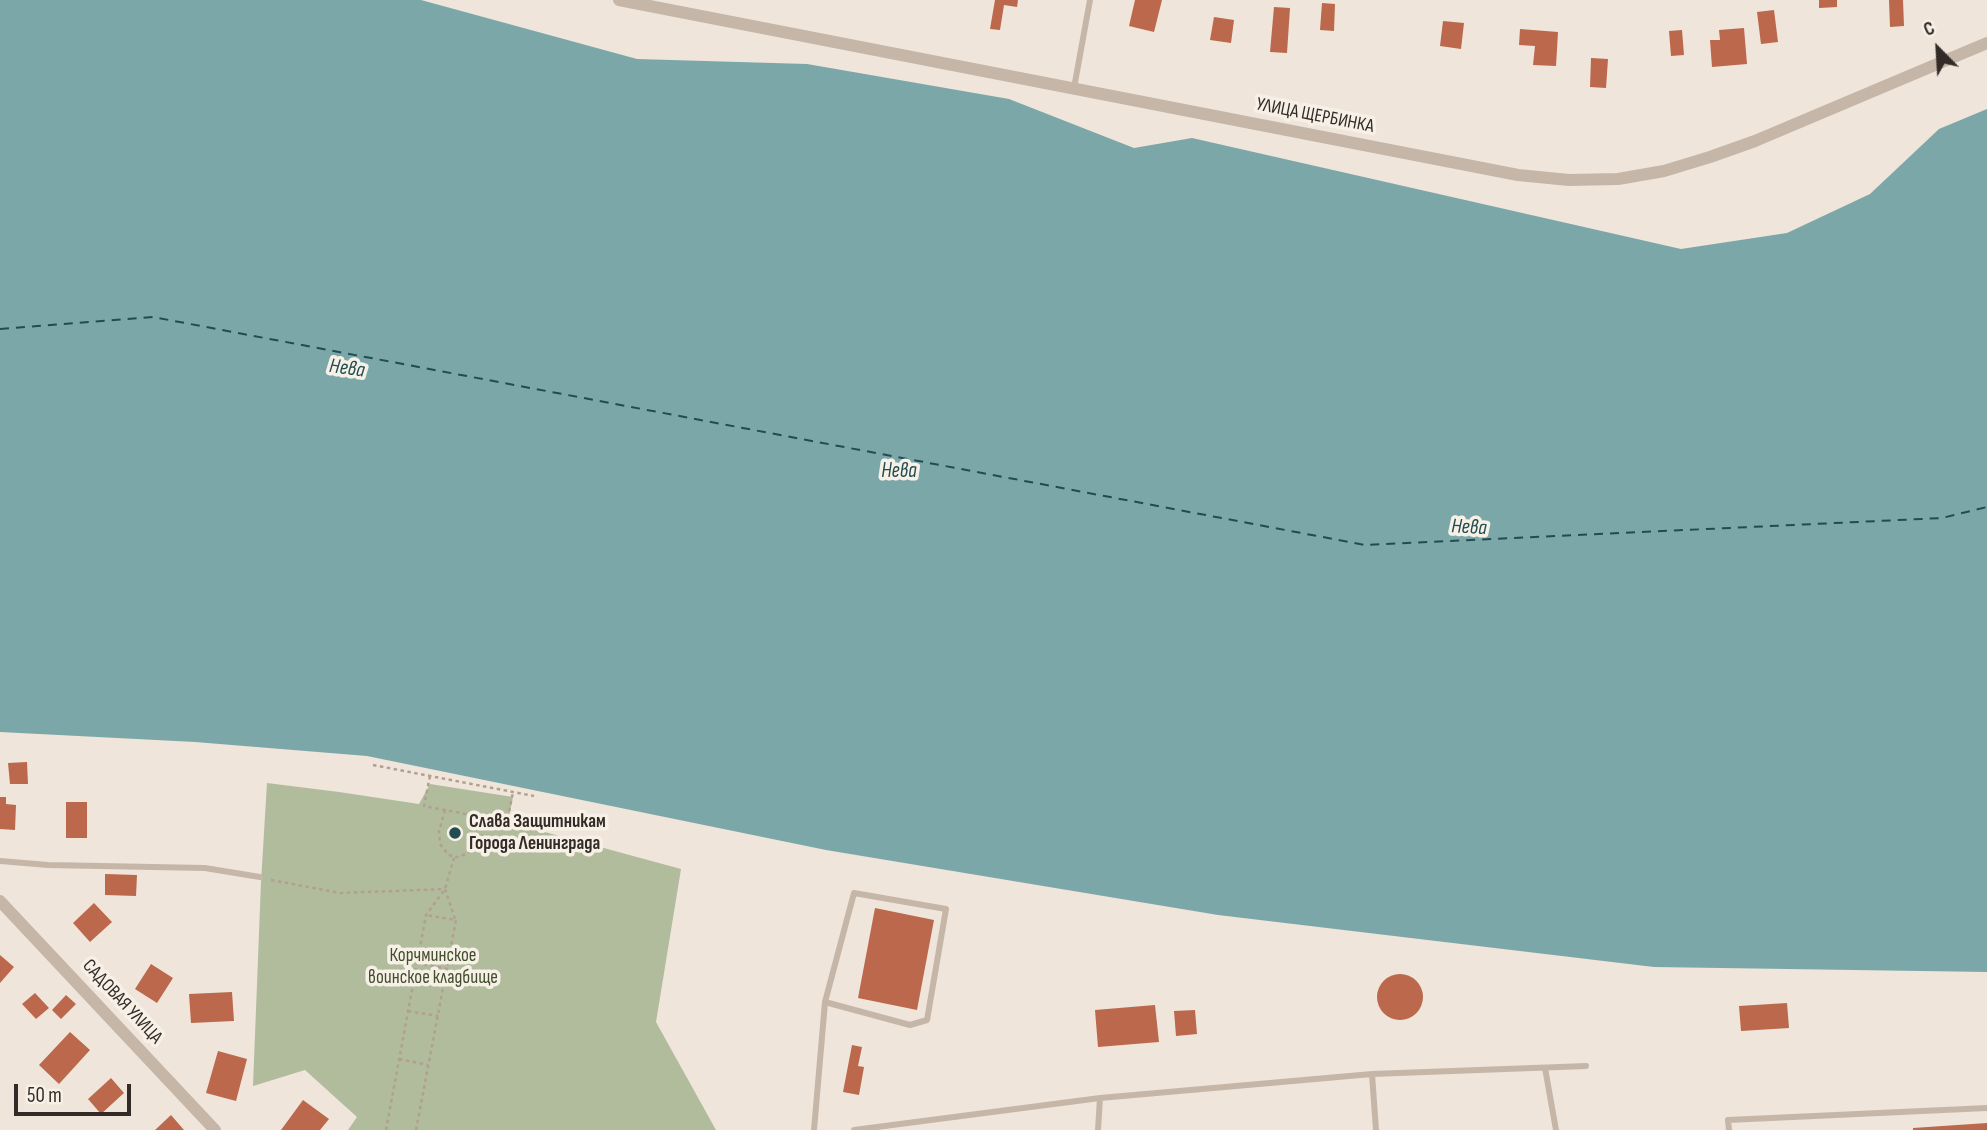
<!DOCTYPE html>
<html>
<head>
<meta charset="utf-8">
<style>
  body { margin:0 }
  #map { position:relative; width:1987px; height:1130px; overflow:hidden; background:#efe5da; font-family:"Sofia Sans Condensed",sans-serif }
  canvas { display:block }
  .north { position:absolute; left:1903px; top:14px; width:70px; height:70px; -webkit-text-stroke:5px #f7f0e6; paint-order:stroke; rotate:336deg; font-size:19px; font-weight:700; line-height:28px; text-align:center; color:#332b27 }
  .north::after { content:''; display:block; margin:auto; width:24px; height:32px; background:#332b27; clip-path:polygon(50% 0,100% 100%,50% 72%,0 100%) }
  .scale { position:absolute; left:14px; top:1084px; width:117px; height:32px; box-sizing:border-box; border:4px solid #332b27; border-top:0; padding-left:9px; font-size:21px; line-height:24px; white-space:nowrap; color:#332b27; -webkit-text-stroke:5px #f7f0e6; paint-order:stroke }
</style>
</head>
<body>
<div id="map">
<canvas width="1987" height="1130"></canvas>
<div class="north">С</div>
<div class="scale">50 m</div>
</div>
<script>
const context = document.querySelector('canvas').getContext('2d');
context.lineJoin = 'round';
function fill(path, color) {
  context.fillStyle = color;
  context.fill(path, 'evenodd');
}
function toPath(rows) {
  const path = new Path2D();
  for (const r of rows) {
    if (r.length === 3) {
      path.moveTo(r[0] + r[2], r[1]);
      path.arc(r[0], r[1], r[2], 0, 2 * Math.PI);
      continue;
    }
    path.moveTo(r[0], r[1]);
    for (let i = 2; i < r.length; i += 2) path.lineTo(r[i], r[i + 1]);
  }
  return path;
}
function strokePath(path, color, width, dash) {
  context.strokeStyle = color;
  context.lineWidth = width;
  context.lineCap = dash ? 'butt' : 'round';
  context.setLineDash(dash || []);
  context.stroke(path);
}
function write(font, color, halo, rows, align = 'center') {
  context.font = font + ' "Sofia Sans Condensed",sans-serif';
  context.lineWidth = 7;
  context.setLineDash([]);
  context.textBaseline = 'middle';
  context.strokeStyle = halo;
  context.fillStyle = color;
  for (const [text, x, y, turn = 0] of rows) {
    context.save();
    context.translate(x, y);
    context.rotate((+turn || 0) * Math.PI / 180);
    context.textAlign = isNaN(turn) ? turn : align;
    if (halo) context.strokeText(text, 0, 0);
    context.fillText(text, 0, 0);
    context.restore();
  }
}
fill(toPath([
  [267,783,339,792,419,804,430,784,513,797,508,822,681,869,656,1022,716,1130,348,1130,357,1117,305,1070,253,1086,261,882]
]), '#b1bc9c');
fill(toPath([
  [0,0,421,0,637,59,807,64,1009,99,1134,148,1192,138,1681,249,1787,233,1870,194,1939,129,1987,109,1987,972,1654,967,1218,915,826,850,367,756,195,742,0,732]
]), '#7ca7a9');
strokePath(toPath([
  [0,329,153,317,1365,545,1942,518,1987,507]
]), '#214d51', 2, [9, 7]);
fill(toPath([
  [995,0,1018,0,1017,7,1004,5,1000,30,990,29],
  [1135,0,1162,0,1154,32,1129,26],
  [1819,0,1837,0,1837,7,1819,8],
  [1889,0,1903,0,1904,26,1890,27],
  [1322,3,1335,4,1334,31,1320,30],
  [1274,7,1290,8,1287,53,1270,52],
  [1774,10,1778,42,1761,44,1757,12],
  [1214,17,1234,20,1231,43,1210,40],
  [1443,21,1464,23,1461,49,1440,46],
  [1744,28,1747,64,1712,67,1710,40,1720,40,1719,30],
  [1520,29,1558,32,1556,66,1533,65,1535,46,1519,45],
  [1682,30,1684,55,1671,56,1669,31],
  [1591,58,1608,59,1606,88,1590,87],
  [27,762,28,784,10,784,8,763],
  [0,797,6,797,6,804,16,805,15,830,0,829],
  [66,802,87,802,87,838,66,838],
  [105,874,137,875,136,896,105,895],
  [94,903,112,922,90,942,73,923],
  [875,908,934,920,917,1010,858,998],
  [0,955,14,967,0,983],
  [151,964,173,978,157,1003,135,989],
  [1400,997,23],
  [232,992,234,1021,191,1023,189,994],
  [35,993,49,1008,36,1019,22,1004],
  [66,995,76,1004,61,1019,52,1010],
  [1787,1003,1789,1028,1741,1031,1739,1006],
  [1155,1005,1159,1042,1098,1047,1095,1010],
  [1195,1010,1197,1034,1176,1036,1174,1011],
  [70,1032,90,1050,59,1084,39,1065],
  [852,1045,862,1047,858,1066,864,1067,859,1095,843,1092],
  [218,1051,247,1059,236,1101,206,1093],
  [111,1078,124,1093,101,1114,88,1099],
  [303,1100,329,1119,320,1130,281,1130],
  [171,1115,184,1130,155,1130],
  [1987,1123,1987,1130,1913,1130,1913,1128]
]), '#bb684c');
strokePath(toPath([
  [373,765,534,796],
  [430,776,424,806,507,822,513,792],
  [445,810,439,831,440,844,447,853,454,858,466,854,475,849,481,840,487,818],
  [271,880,340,893,445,889],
  [445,889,455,919],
  [417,963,447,969],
  [408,1011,438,1016],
  [399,1059,428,1065],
  [386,1130,426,915,445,889,454,858],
  [416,1130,456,920,426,915]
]), '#b1a092', 2.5, [3.5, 3.5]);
strokePath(toPath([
  [1074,88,1090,0],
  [0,861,48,865,205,868,260,877],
  [1545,1068,1556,1130],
  [1372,1074,1376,1130],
  [814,1130,825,1002,854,893,946,909,927,1020,910,1025,825,1002],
  [854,1130,1100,1098,1372,1074,1586,1066],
  [1098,1130,1100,1098],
  [1729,1130,1728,1120,1987,1108]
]), '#c6b6a7', 6);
strokePath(toPath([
  [619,0,1518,175,1569,180,1618,179,1664,171,1710,157,1755,141,1987,43],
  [0,901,215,1130]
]), '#c6b6a7', 12);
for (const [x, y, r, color] of [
  [455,833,7,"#214d51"]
]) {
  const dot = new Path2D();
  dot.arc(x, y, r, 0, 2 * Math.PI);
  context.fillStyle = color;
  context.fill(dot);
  strokePath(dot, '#f7f0e6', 2.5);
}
write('19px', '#332b27', '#f7f0e6', [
  ["УЛИЦА ЩЕРБИНКА",1315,116,11],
  ["САДОВАЯ УЛИЦА",122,1002,47]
]);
write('bold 19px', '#332b27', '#f7f0e6', [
  ["Слава Защитникам",469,822],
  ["Города Ленинграда",469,844]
], 'left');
write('19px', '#424f2d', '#f7f0e6', [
  ["Корчминское",433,956],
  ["воинское кладбище",433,978]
]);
write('italic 21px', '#214d51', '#f7f0e6', [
  ["Нева",347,369,8],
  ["Нева",899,472],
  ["Нева",1469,528,3]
]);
</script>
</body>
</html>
